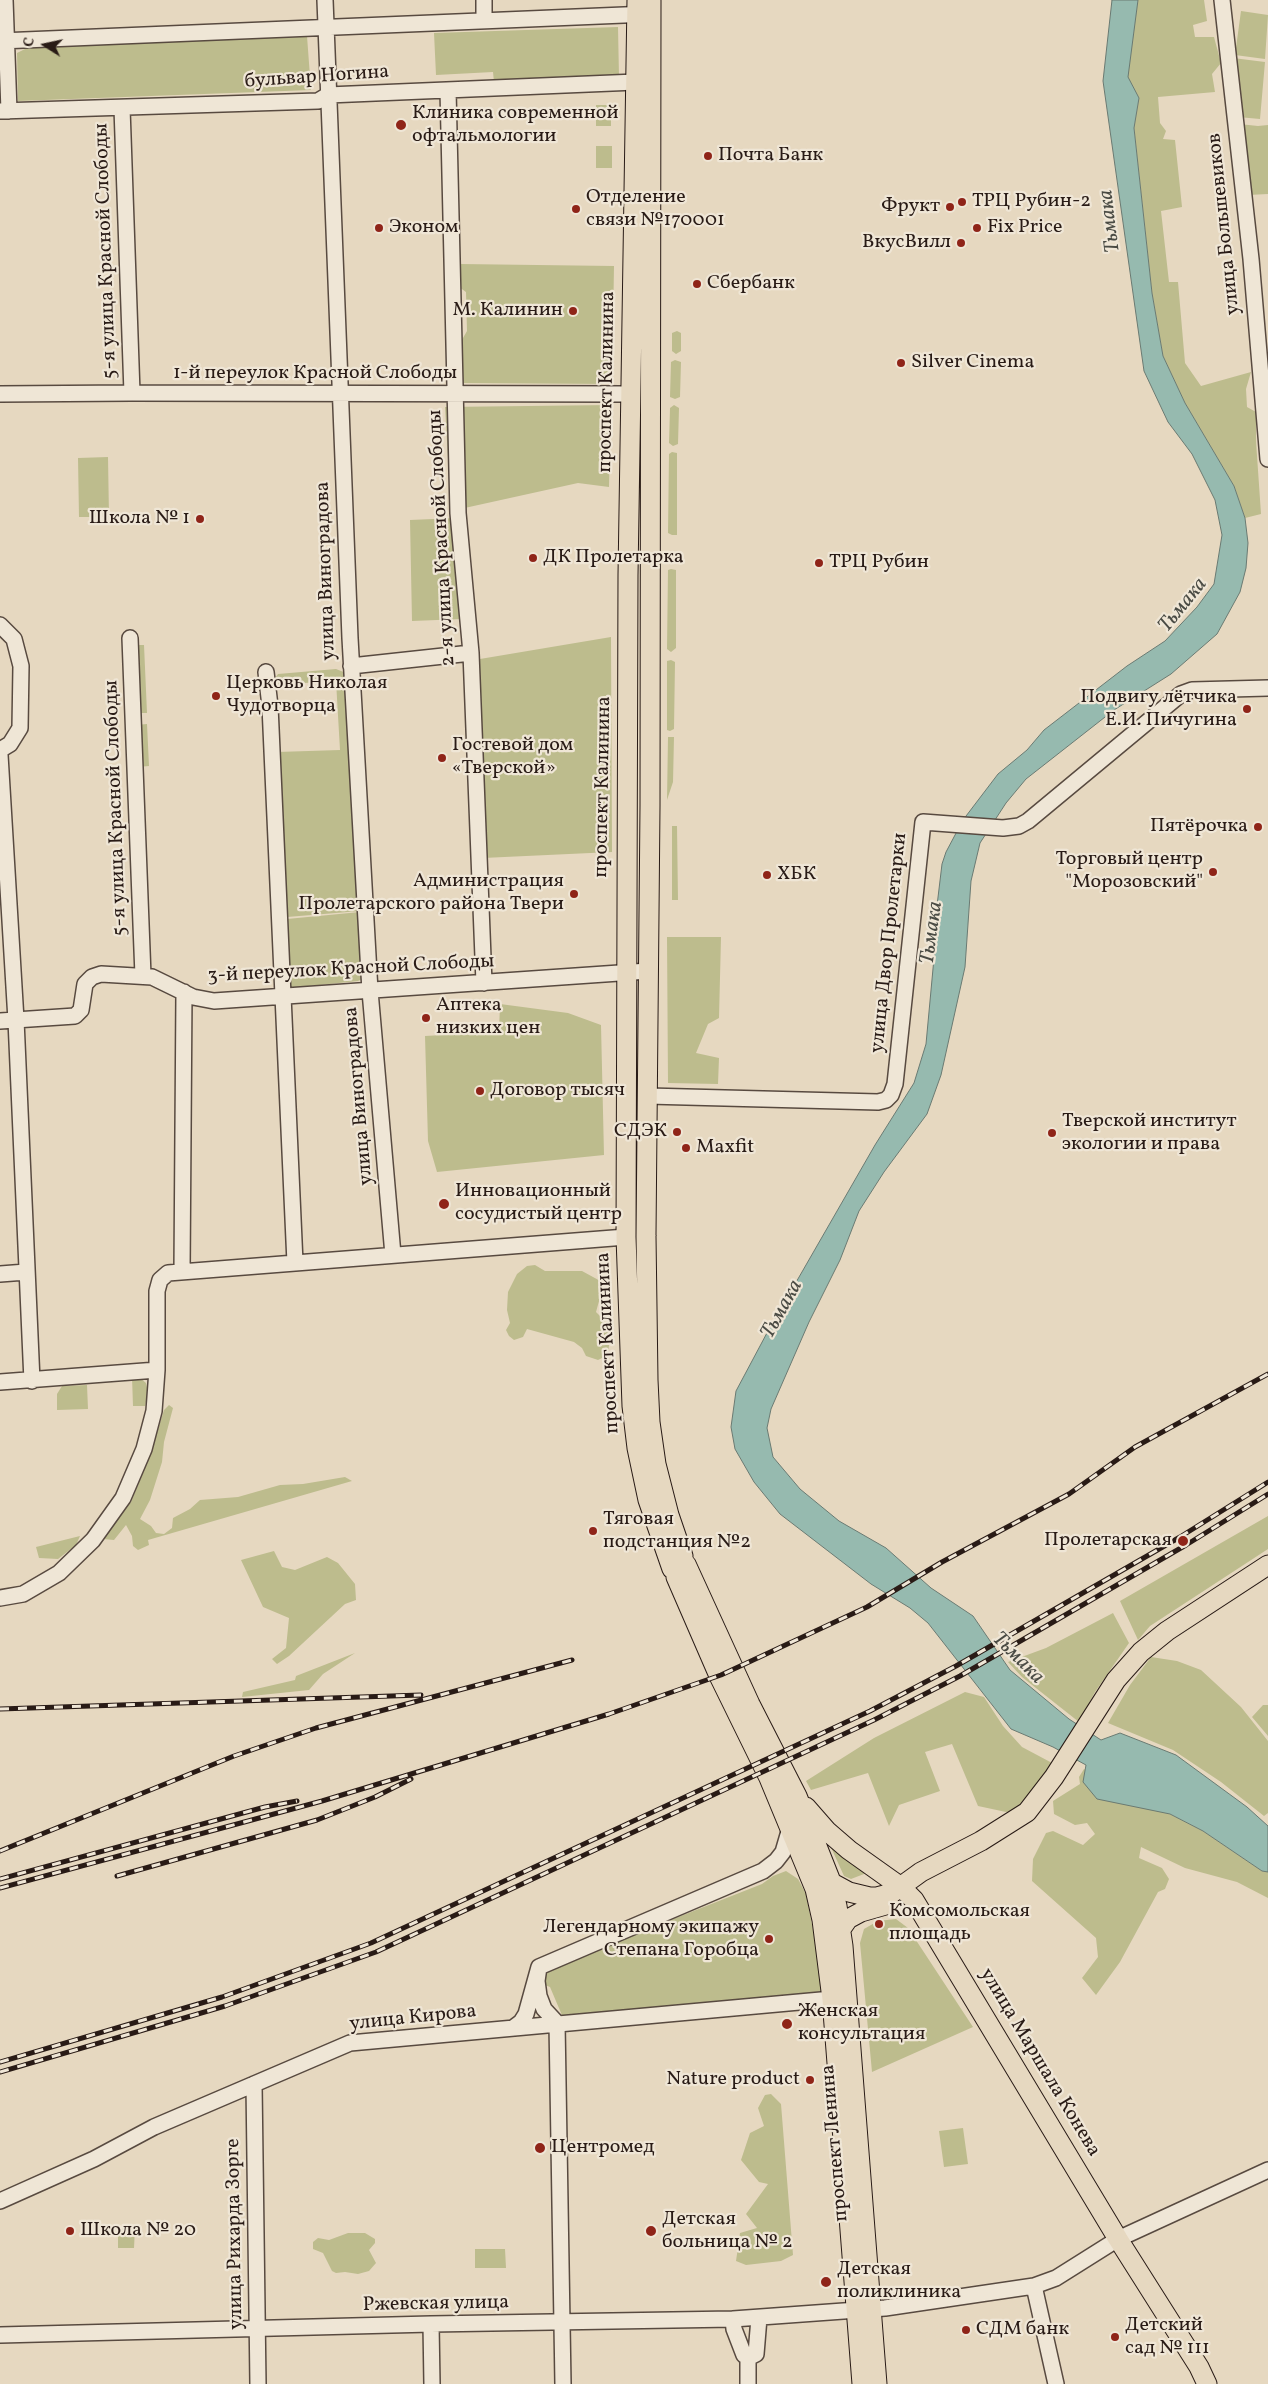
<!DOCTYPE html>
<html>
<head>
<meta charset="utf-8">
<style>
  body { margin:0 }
  #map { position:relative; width:1268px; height:2384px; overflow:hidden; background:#e6d8c0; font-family:Vollkorn,serif }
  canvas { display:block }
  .north { position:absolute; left:20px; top:20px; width:50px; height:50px; -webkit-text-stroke:4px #efe6d6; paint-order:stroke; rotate:280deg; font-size:14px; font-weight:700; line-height:20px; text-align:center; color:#291b16 }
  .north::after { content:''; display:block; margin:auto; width:18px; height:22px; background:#291b16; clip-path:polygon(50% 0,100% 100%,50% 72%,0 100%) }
</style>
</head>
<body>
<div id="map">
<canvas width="1268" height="2384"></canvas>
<div class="north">С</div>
</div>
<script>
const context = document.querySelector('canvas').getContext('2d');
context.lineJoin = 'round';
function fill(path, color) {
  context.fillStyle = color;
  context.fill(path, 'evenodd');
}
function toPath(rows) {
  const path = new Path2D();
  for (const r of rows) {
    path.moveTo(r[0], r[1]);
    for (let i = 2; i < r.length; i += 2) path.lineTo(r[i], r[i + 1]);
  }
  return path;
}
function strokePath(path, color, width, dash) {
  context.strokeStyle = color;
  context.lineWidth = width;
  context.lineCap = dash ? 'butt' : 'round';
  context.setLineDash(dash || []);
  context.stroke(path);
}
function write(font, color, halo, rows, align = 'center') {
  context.font = font + ' Vollkorn,serif';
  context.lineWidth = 4.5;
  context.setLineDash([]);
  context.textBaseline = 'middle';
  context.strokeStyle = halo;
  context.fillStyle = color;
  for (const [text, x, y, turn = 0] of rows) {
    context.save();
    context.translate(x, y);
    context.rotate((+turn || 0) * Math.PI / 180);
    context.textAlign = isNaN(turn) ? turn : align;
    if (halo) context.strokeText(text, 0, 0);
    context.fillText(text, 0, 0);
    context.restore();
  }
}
fill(toPath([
  [1138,0,1204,0,1207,21,1193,25,1195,37,1214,37,1221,63,1212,74,1215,92,1158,97,1160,123,1166,131,1163,139,1175,140,1182,207,1161,211,1169,282,1178,282,1185,363,1201,386,1251,372,1246,389,1247,407,1256,412,1256,441,1261,514,1245,518,1234,486,1185,403,1163,356,1152,293,1134,128,1139,98,1127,77],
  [1241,11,1268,15,1265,59,1235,55],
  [618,27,619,77,494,82,493,72,436,75,434,33],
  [307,36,311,90,18,101,17,53,27,48],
  [1233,58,1265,62,1260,119,1238,117],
  [596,105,611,105,611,126,596,126],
  [1239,124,1258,126,1268,125,1268,194,1248,195],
  [596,146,612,146,612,168,596,168],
  [460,264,614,266,612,384,459,383,459,345,467,331,466,292,459,287,457,266],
  [677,331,681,333,681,351,676,354,672,351,672,333],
  [675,360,681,362,680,397,675,399,670,397,671,362],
  [611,405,609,487,578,483,451,511,445,407],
  [674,405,679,408,678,444,673,446,669,443,670,408],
  [672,452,677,453,677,535,672,535,668,533,669,454],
  [108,457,109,517,79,517,78,458],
  [456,518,462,619,412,621,410,520],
  [671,569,676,570,676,648,671,652,667,649,668,570],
  [611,637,612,852,483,858,474,660],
  [132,645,144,645,147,713,135,713],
  [671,660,675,662,674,729,670,731,667,730,667,661],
  [336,669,346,673,360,911,287,917,270,685,278,674],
  [336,681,340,750,277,752,272,685],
  [147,724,149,766,138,767,136,725],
  [668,737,674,737,673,782,667,800],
  [672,826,677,826,678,900,672,900],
  [360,912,364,978,358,981,291,988,287,919],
  [667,937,721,937,719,1018,708,1024,696,1053,719,1058,718,1084,668,1083],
  [500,1004,568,1013,601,1025,604,1155,437,1172,428,1141,425,1036,499,1032],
  [535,1265,545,1271,582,1271,604,1283,596,1312,604,1320,610,1335,608,1355,598,1360,586,1356,582,1348,574,1342,527,1329,523,1337,514,1340,509,1336,506,1330,510,1323,507,1310,508,1292,517,1274,527,1266],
  [132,1377,139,1377,146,1383,148,1392,145,1406,133,1406],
  [87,1385,88,1409,57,1410,57,1394,62,1386],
  [169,1405,173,1408,164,1442,162,1462,150,1500,140,1519,151,1526,156,1533,164,1534,172,1528,173,1518,190,1509,200,1500,238,1497,280,1485,303,1484,345,1477,352,1481,148,1540,149,1545,138,1550,133,1546,132,1536,126,1525,114,1540,103,1539,131,1502,148,1461,164,1410],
  [1268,1516,1268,1549,1150,1626,1138,1640,1120,1601],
  [80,1536,76,1545,58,1559,39,1558,36,1547],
  [274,1551,282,1567,295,1570,327,1557,338,1563,355,1584,356,1600,345,1604,289,1656,277,1664,272,1659,286,1648,289,1618,263,1607,241,1560],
  [1113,1613,1129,1643,1095,1692,1079,1722,1022,1677,1008,1662,1046,1648],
  [355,1653,323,1674,309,1690,242,1697,243,1692,295,1680,296,1676],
  [1151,1657,1177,1661,1201,1670,1241,1707,1268,1741,1268,1813,1264,1816,1221,1782,1173,1750,1108,1723,1130,1685],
  [965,1692,984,1697,1003,1726,1022,1747,1054,1764,1022,1811,1006,1812,978,1806,952,1744,925,1752,940,1791,899,1805,889,1826,868,1773,811,1790,806,1781,874,1738],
  [1263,1705,1268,1705,1268,1736,1252,1717],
  [1084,1769,1159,1799,1170,1814,1203,1831,1262,1871,1268,1872,1268,1898,1237,1882,1185,1868,1141,1847,1139,1858,1162,1868,1169,1879,1165,1889,1158,1892,1120,1962,1096,1995,1082,1978,1098,1957,1096,1938,1032,1881,1033,1859,1046,1833,1053,1831,1083,1845,1095,1834,1087,1823,1075,1825,1054,1814,1053,1801,1080,1784,1079,1777],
  [829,1843,864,1871,864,1874,851,1879,844,1876],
  [786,1871,798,1879,806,1894,825,1991,736,2004,564,2020,550,1987,540,1983,544,1970,762,1884,773,1876],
  [896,1919,908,1928,973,2027,872,2072,860,1943,864,1929,878,1921],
  [771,2094,781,2104,793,2255,781,2261,746,2265,736,2261,740,2233,757,2228,746,2214,768,2184,759,2182,741,2160,750,2133,764,2126,758,2108,765,2095],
  [963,2128,968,2164,944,2167,939,2131],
  [118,2228,135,2228,134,2248,118,2248],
  [348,2233,365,2233,375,2239,375,2243,369,2250,376,2263,369,2271,358,2274,345,2272,336,2273,332,2271,323,2253,313,2249,313,2242,318,2238,329,2240],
  [475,2249,505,2249,506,2268,475,2268]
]), '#bdbc8d');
const water = toPath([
  [1112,0,1138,0,1128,77,1139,98,1134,128,1152,293,1163,356,1185,403,1234,486,1245,518,1248,543,1246,568,1240,592,1217,634,1171,674,1114,710,1026,779,1006,803,980,843,971,881,965,967,941,1075,927,1114,884,1172,859,1211,840,1260,809,1322,771,1409,767,1428,773,1457,800,1489,839,1521,886,1548,931,1588,973,1616,1010,1670,1069,1719,1101,1740,1120,1733,1176,1755,1247,1807,1268,1826,1268,1872,1262,1871,1203,1831,1170,1814,1097,1799,1083,1782,1086,1765,1053,1747,1011,1729,928,1623,910,1608,871,1584,780,1514,754,1482,735,1449,731,1427,736,1391,768,1331,875,1145,914,1083,926,1044,934,958,936,914,942,864,946,852,963,820,998,774,1027,750,1044,730,1127,666,1165,641,1197,607,1214,584,1222,535,1215,500,1192,454,1168,422,1144,371,1103,81,1112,0]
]);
fill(water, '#96baaf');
strokePath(water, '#6a7a72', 1);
const minor = toPath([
  [5,0,9,111],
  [325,0,350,638,370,991,393,1255],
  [484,0,484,21],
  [1222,0,1251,259,1268,459],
  [0,41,648,14],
  [448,90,458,513,471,653,484,983],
  [122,108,132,393],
  [0,111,318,101,328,95,636,82],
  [0,394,132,393,630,394],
  [0,625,14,639,21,666,20,728,10,744,0,750],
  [130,638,143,976],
  [351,666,471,653],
  [266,672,270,706,295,1263],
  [0,755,16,1020,32,1381],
  [0,1021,75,1016,81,1010,85,984,92,977,101,974,152,977,193,997,214,1001,648,971],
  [648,1096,878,1102,886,1100,891,1095,895,1084,923,822,1003,828,1019,826,1028,821,1181,694,1192,690,1268,688],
  [182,1271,184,992],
  [0,1274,26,1272],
  [0,1382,157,1370],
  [0,1598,23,1594,59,1573,93,1540,123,1498,144,1449,154,1411,157,1370,157,1291,160,1280,168,1273,626,1237],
  [539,1967,537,1981,539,1996,544,2009,557,2023,563,2384],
  [513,2028,521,2022,526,2014,539,1967,763,1871,776,1861,783,1852,790,1828],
  [254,2084,258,2384],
  [0,2201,94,2159,154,2127,350,2043,832,1999],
  [1034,2286,1056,2384],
  [733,2319,734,2329,744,2355,748,2358,748,2384],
  [431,2324,432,2384],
  [0,2335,431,2324,733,2319,885,2308,1034,2286,1056,2278,1118,2239,1268,2170],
  [748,2358,756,2354,759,2318]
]);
const major = toPath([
  [637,0,628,575,626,1237,632,1406,637,1448,648,1500,672,1569],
  [651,0,650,806,646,1236,648,1380,650,1422,656,1464,669,1515,683,1556],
  [686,1564,750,1704,797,1796,832,1884,837,1906,843,1946,877,2384],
  [676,1577,719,1676,769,1778,815,1889,822,1920,832,1999,862,2384],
  [806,1807,827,1831,849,1850,901,1887,914,1900,1118,2239,1199,2367,1207,2384],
  [825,1879,849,1892,878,1899],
  [866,1897,877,1897,892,1893,921,1872,981,1841,1027,1812,1054,1777,1116,1680,1141,1652,1167,1631,1268,1565],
  [841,1929,848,1919,861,1912,889,1904]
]);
strokePath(minor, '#584a40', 18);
strokePath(major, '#291b16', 21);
strokePath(minor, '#efe6d6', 15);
strokePath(major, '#e6d8c0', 19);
const rail = toPath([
  [0,1709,421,1695],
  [0,1851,234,1756,316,1728,572,1660],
  [117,1876,317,1820,375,1797,411,1779],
  [0,1879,265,1807,297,1801],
  [0,1888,322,1801,609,1714,721,1675,867,1607,942,1562,1069,1494,1135,1447,1268,1374],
  [0,2062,222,1997,371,1943,870,1711,956,1666,1180,1537,1268,1482],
  [0,2072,225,2006,376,1952,874,1720,960,1676,1186,1545,1268,1494]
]);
strokePath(rail, '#291b16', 5);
strokePath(rail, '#efe6d6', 3, [9]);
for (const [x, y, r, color] of [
  [401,125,6,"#8f2418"],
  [708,156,5,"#8f2418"],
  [962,202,5,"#8f2418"],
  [950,207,5,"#8f2418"],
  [576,209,5,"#8f2418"],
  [379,228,5,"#8f2418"],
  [977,228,5,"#8f2418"],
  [961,243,5,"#8f2418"],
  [697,284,5,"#8f2418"],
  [573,311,5,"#8f2418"],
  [901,363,5,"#8f2418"],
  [200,519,5,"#8f2418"],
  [533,558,5,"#8f2418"],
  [819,563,5,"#8f2418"],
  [216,696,5,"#8f2418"],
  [1247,709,5,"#8f2418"],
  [442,758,5,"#8f2418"],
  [1258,827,5,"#8f2418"],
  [1213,872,5,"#8f2418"],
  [767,875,5,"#8f2418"],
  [574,894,5,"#8f2418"],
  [426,1018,5,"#8f2418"],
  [480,1091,5,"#8f2418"],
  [677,1132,5,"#8f2418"],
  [1052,1133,5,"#8f2418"],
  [686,1148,5,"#8f2418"],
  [444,1204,6,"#8f2418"],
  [593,1531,5,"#8f2418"],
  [1183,1541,6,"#8f2418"],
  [879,1924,5,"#8f2418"],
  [769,1939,5,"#8f2418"],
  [787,2024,6,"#8f2418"],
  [810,2080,5,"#8f2418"],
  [540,2148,6,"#8f2418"],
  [70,2231,5,"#8f2418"],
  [651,2231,6,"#8f2418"],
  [826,2282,6,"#8f2418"],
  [966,2330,5,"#8f2418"],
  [1115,2337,5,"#8f2418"]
]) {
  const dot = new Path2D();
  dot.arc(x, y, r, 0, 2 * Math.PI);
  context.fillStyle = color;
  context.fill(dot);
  strokePath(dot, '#efe6d6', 2);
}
write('20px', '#291b16', '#efe6d6', [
  ["бульвар Ногина",317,78,-4],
  ["улица Большевиков",1225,224,-96],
  ["5-я улица Красной Слободы",107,251,-92],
  ["1-й переулок Красной Слободы",315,374],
  ["проспект Калинина",608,382,-89],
  ["2-я улица Красной Слободы",443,538,-93],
  ["улица Виноградова",327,571,-92],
  ["проспект Калинина",604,787,-89],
  ["5-я улица Красной Слободы",117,808,-92],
  ["улица Двор Пролетарки",890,943,-84],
  ["3-й переулок Красной Слободы",351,970,-3],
  ["улица Виноградова",360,1096,-95],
  ["проспект Калинина",609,1343,-93],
  ["улица Кирова",413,2019,-6],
  ["улица Маршала Конева",1039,2063,59],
  ["проспект Ленина",836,2143,-95],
  ["улица Рихарда Зорге",236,2234,-91],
  ["Ржевская улица",436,2305,-1]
]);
write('20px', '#291b16', '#efe6d6', [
  ["Клиника современной",412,114],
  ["офтальмологии",412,137],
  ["Почта Банк",718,156],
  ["Отделение",586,198],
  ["связи №170001",586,221],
  ["ТРЦ Рубин-2",972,202],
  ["Фрукт",940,207,"right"],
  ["Эконом",389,228],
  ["Fix Price",987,228],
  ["ВкусВилл",951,243,"right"],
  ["Сбербанк",707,284],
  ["М. Калинин",563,311,"right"],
  ["Silver Cinema",911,363],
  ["Школа № 1",190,519,"right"],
  ["ДК Пролетарка",543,558],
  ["ТРЦ Рубин",829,563],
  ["Церковь Николая",226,684],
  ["Чудотворца",226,707],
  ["Подвигу лётчика",1237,698,"right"],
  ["Е.И. Пичугина",1237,721,"right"],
  ["Гостевой дом",452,746],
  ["«Тверской»",452,769],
  ["Пятёрочка",1248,827,"right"],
  ["Торговый центр",1203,860,"right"],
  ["\"Морозовский\"",1203,883,"right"],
  ["ХБК",777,875],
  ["Администрация",564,882,"right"],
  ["Пролетарского района Твери",564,905,"right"],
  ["Аптека",436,1006],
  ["низких цен",436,1029],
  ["Договор тысяч",490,1091],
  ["Тверской институт",1062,1122],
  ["экологии и права",1062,1145],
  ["СДЭК",667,1132,"right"],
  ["Maxfit",696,1148],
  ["Инновационный",455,1192],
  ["сосудистый центр",455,1215],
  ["Тяговая",603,1520],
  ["подстанция №2",603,1543],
  ["Пролетарская",1172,1541,"right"],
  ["Комсомольская",889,1912],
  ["площадь",889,1935],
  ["Легендарному экипажу",759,1928,"right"],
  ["Степана Горобца",759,1951,"right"],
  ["Женская",798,2012],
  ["консультация",798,2035],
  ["Nature product",800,2080,"right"],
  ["Центромед",551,2148],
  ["Детская",662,2220],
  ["больница № 2",662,2243],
  ["Школа № 20",80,2231],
  ["Детская",837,2270],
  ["поликлиника",837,2293],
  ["Детский",1125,2326],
  ["сад № 111",1125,2349],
  ["СДМ банк",976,2330]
], 'left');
write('italic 21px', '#4a4b44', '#efe6d6', [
  ["Тьмака",1111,221,-97],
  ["Тьмака",1184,606,-51],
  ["Тьмака",933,933,-82],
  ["Тьмака",783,1310,-61],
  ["Тьмака",1017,1659,45]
]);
</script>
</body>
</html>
